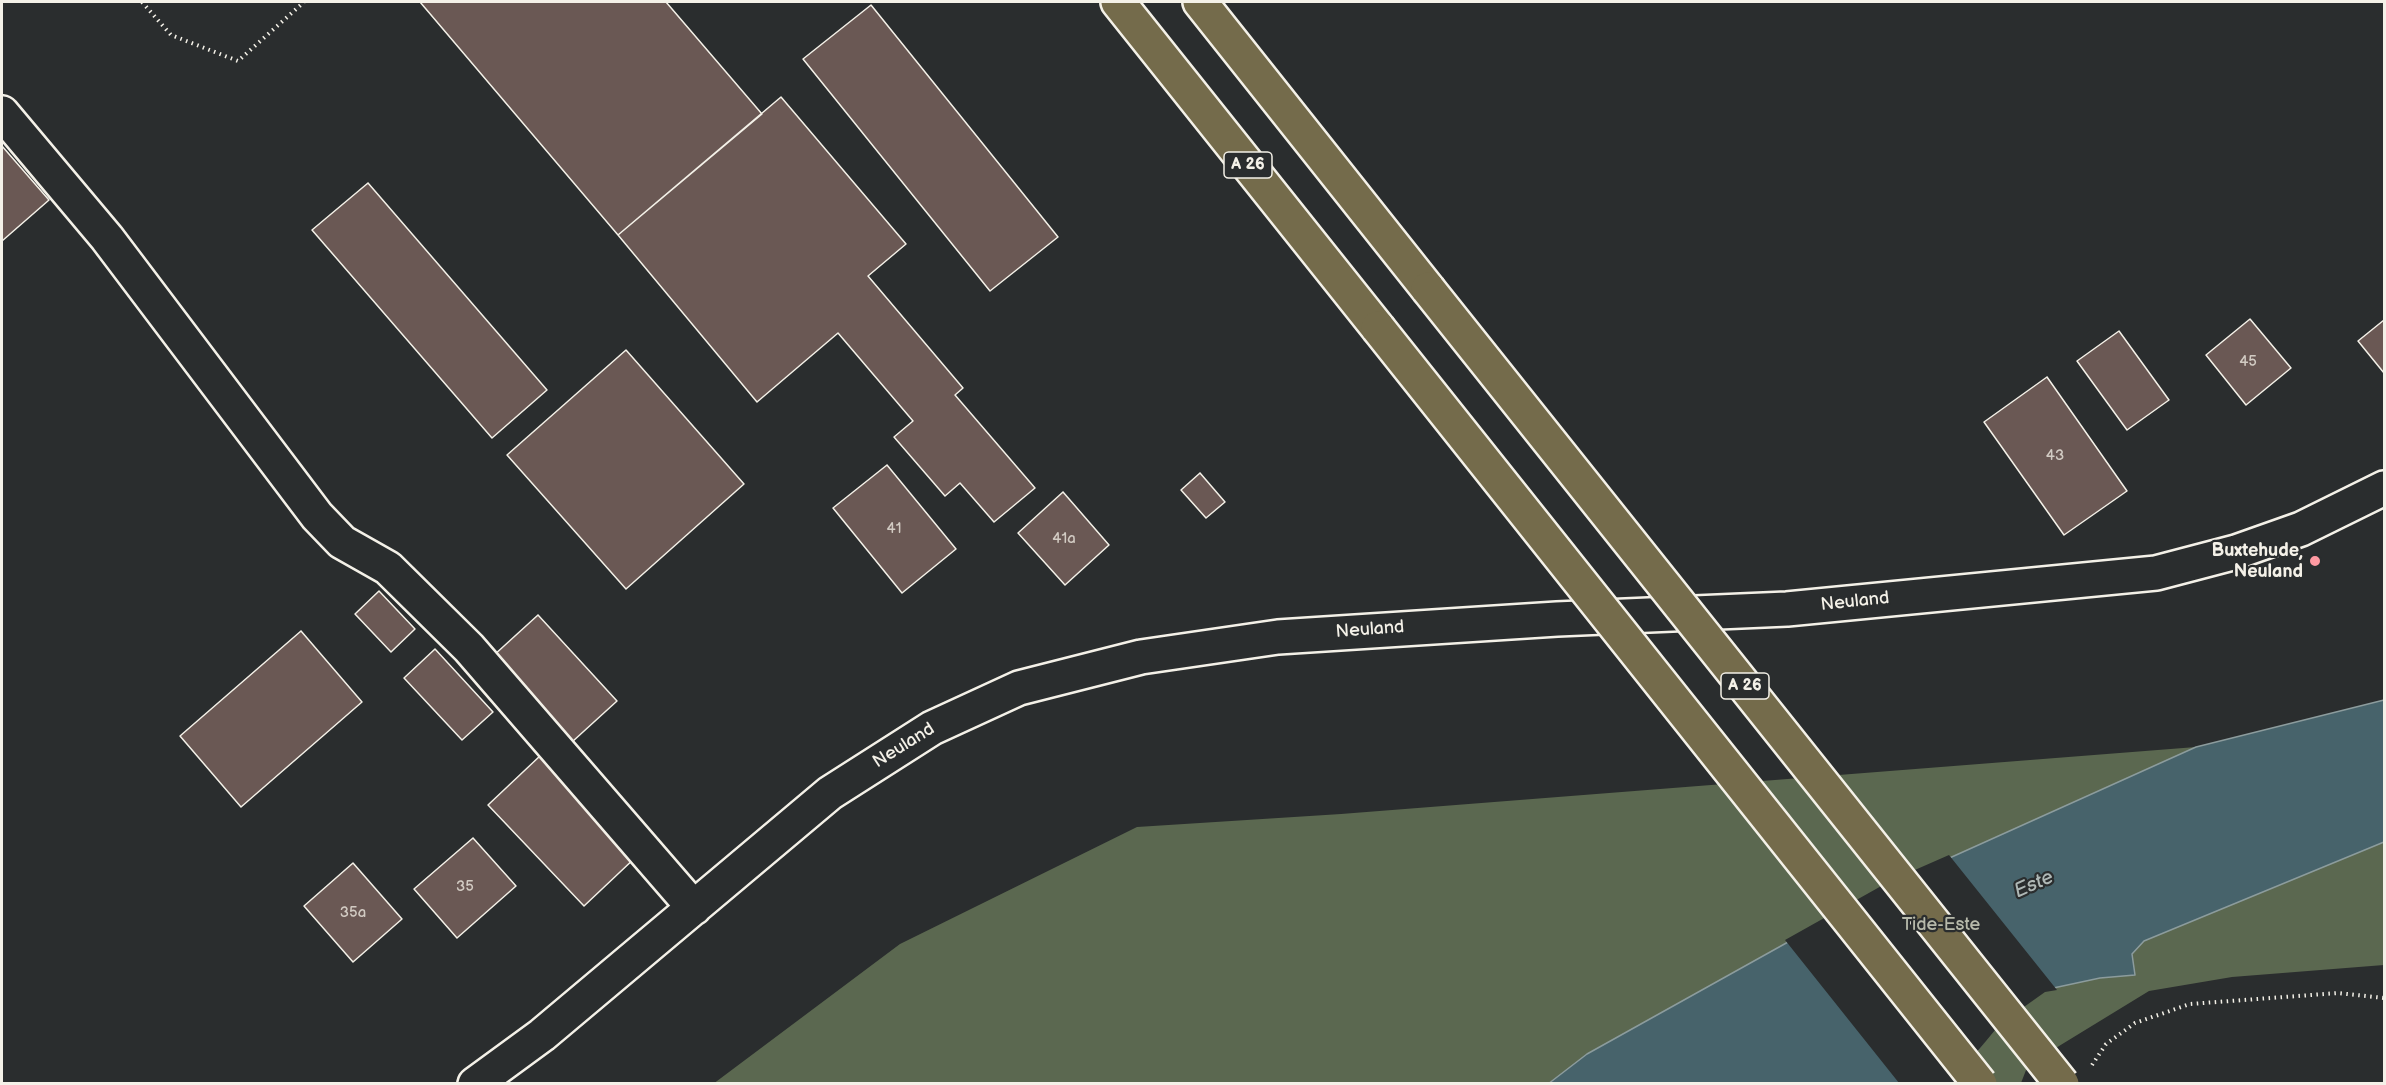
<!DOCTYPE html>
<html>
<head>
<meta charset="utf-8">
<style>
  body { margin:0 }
  #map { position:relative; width:2386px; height:1085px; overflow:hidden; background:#2a2d2e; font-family:"Balsamiq Sans",sans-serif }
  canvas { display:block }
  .frame { position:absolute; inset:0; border:3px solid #f4f1e8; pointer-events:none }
</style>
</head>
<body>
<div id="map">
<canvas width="2386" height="1085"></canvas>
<div class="frame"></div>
</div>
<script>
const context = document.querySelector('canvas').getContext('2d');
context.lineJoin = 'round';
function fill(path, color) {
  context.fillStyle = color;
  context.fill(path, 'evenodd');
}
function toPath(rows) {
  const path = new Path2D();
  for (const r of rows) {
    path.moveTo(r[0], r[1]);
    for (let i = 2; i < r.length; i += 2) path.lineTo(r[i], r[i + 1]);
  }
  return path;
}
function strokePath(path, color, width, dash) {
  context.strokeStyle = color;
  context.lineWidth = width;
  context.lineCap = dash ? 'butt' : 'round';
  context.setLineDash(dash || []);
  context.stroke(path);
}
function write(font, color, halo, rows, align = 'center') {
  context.font = font + ' "Balsamiq Sans",sans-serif';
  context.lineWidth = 4.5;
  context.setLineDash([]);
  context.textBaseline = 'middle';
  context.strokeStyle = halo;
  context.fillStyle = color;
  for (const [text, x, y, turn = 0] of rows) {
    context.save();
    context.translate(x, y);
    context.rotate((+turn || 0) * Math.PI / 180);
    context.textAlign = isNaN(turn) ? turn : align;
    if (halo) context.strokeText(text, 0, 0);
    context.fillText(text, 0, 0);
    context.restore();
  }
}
fill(toPath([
  [2384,700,2384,965,2232,977,2149,991,2028,1065,2021,1083,713,1084,900,944,1137,827,1341,814,2196,747]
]), '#5b6850');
const water = toPath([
  [2384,700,2384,842,2144,941,2132,954,2135,975,2100,978,2044,990,1998,1022,1954,1083,1548,1084,1587,1054,1894,883,2196,747,2384,700]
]);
fill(water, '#47636b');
strokePath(water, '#8c9c9d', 1.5);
fill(toPath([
  [1949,855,2057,990,2045,992,2000,1024,1972,1058,1958,1084,1899,1083,1785,940,1892,880]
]), '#2a2d2e');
const building = toPath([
  [420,2,666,2,762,114,618,235,420,2],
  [871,5,1058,237,990,291,803,59,871,5],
  [781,97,906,244,868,276,963,388,955,395,1035,488,994,522,960,483,945,496,894,437,913,421,838,333,757,402,618,235,781,97],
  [2,146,49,200,2,241,2,146],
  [368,183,547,390,492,438,312,230,368,183],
  [2250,319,2291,368,2246,405,2206,355,2250,319],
  [2384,320,2384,373,2358,341,2384,320],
  [2119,331,2169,400,2127,430,2077,361,2119,331],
  [626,350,744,484,626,589,507,455,626,350],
  [2047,377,2127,491,2064,535,1984,422,2047,377],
  [887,465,956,549,902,593,833,508,887,465],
  [1200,473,1225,502,1206,518,1181,490,1200,473],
  [1063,492,1109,545,1065,585,1018,533,1063,492],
  [379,591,415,629,391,652,355,614,379,591],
  [538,615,617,701,572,742,493,656,538,615],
  [301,631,362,702,241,807,180,736,301,631],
  [435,649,493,712,462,740,404,678,435,649],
  [541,755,637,856,584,906,488,805,541,755],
  [473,838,516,886,457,938,414,889,473,838],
  [353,863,402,919,353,962,304,906,353,863]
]);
fill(building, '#6a5854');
strokePath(building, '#f4f1e8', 1.5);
const minor = toPath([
  [2,113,107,238,317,516,342,542,388,568,469,648,694,908],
  [475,1084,542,1035,830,793,932,728,1019,688,1141,657,1278,637,1557,619,1787,609,2156,573,2236,552,2301,529,2384,488]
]);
const highway = toPath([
  [1118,2,1378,328],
  [1200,2,1428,289]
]);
strokePath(minor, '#f4f1e8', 38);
strokePath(highway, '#f4f1e8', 38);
strokePath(toPath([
  [142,2,171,35,238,61,304,2],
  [2092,1065,2106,1044,2135,1023,2190,1004,2338,993,2384,998]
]), '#f4f1e8', 4, [1.5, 4.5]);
strokePath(minor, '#2a2d2e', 33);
strokePath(highway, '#746b4b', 33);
const highwayBridge = toPath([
  [1428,289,2062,1084],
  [1378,328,1980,1084]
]);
strokePath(highwayBridge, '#f4f1e8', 38, []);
strokePath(highwayBridge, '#746b4b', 33);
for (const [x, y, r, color] of [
  [2315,561,6,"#ff9aa2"]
]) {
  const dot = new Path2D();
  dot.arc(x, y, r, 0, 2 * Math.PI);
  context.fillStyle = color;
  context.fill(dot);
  strokePath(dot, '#2a2d2e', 2);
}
write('15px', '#d2cbc3', null, [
  ["45",2248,362],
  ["43",2055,456],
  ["41",894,529],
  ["41a",1064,539],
  ["35",465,887],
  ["35a",353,913]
]);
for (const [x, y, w] of [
  [1248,165,48],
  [1745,686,48]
]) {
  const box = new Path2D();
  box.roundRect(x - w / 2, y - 13, w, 26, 4.5);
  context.fillStyle = '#2a2d2e';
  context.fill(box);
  strokePath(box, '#f4f1e8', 1.5);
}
write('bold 16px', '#f4f1e8', null, [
  ["A 26",1248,165],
  ["A 26",1745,686]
]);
write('bold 18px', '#f4f1e8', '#2a2d2e', [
  ["Buxtehude,",2303,551],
  ["Neuland",2303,572]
], 'right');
write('18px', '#f4f1e8', '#2a2d2e', [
  ["Neuland",1855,602,-6],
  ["Neuland",1370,630,-4],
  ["Neuland",904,746,-32]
]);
write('18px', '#b7baab', '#2a2d2e', [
  ["Tide-Este",1941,925]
]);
write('italic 20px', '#afb8b6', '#2a2d2e', [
  ["Este",2034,885,-24]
]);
</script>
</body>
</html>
